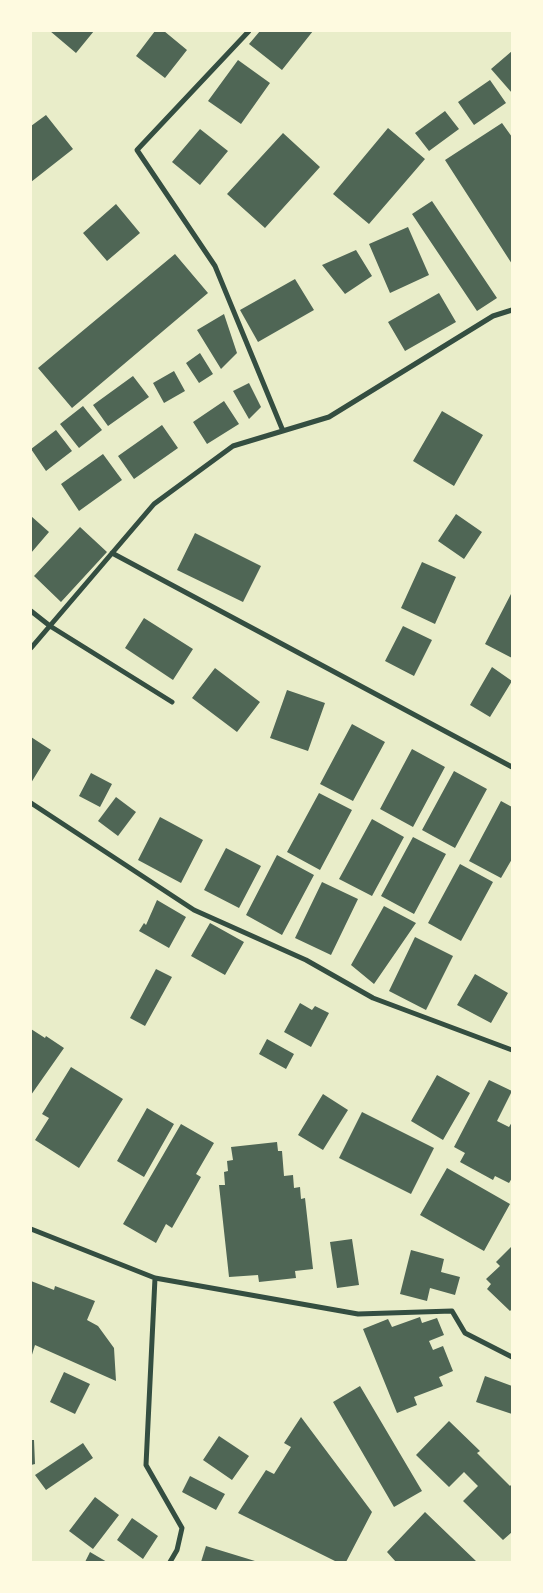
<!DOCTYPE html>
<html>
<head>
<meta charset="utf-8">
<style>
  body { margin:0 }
  #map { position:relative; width:543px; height:1593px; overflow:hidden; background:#e9edc9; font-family:Ubuntu,sans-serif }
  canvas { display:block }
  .frame { position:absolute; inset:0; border:32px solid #fefae0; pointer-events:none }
</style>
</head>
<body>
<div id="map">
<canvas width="543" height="1593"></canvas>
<div class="frame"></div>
</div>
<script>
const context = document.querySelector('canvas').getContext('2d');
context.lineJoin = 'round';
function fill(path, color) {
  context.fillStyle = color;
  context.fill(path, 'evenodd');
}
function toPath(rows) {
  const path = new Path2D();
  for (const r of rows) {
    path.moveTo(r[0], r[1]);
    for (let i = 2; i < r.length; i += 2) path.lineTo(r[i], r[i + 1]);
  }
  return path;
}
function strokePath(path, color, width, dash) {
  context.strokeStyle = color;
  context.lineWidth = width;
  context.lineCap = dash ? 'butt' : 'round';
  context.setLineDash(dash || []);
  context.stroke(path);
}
fill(toPath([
  [50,31,94,31,76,53],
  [155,31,164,31,187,50,165,78,136,56],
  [260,31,313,31,282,70,249,44],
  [512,51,512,93,491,69],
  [238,60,270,83,241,124,208,101],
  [490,80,506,103,474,125,458,102],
  [445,111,459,129,429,151,415,133],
  [46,115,73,149,31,182,31,126],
  [502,123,512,137,512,264,445,160],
  [388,128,425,159,369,224,333,194],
  [200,129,228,151,200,185,172,162],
  [283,133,320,167,265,228,227,194],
  [432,201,497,298,477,311,412,214],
  [116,204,140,233,107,261,83,233],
  [408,227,429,275,390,293,369,244],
  [356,250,372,276,345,294,322,265],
  [175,254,208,293,72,408,38,368],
  [295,279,314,310,258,342,240,310],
  [439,293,456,322,405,351,388,322],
  [224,314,237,353,221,369,197,330],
  [200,353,213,374,199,383,186,363],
  [174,371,185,391,164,403,153,383],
  [133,376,149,397,108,426,93,405],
  [249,383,261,407,249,419,233,391],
  [224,401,239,424,207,444,193,422],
  [83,406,102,430,79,448,60,424],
  [442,411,483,435,454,486,413,461],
  [162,425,178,448,134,479,118,456],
  [56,430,72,451,46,471,31,449],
  [103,454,122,480,79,511,61,484],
  [456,514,482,532,464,559,438,541],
  [31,516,49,532,31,553],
  [80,527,107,552,61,602,34,576],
  [195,533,261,566,243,602,177,570],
  [422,562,456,577,435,624,401,608],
  [512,592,512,658,485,644],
  [144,618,193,649,173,680,125,648],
  [403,626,432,640,414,676,385,661],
  [492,667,512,681,490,717,470,705],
  [215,668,260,702,237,732,192,698],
  [287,690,325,703,308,751,270,738],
  [352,724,385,742,353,801,320,784],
  [31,737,51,750,31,783],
  [412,749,445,767,413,827,380,809],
  [454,771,487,789,455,848,422,830],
  [91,773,112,784,100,807,79,796],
  [319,793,352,810,320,870,287,852],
  [116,797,136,812,118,836,98,821],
  [501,801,512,807,512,859,501,878,469,861],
  [160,817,203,840,181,883,138,860],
  [372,819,404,837,372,896,339,879],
  [413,837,446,854,414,914,381,896],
  [226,848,261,866,239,908,204,890],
  [277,855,314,875,282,935,246,915],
  [460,864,493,882,461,941,428,923],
  [322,882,358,899,331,955,295,938],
  [157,900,186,917,169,948,139,931,144,923,146,925],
  [384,906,416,923,374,984,351,965],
  [210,923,244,942,225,975,191,956],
  [415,937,453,956,426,1010,389,991],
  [156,969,172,977,145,1026,130,1018],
  [475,974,508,993,491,1023,457,1005],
  [300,1003,312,1010,315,1006,329,1013,311,1047,284,1032],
  [31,1029,45,1038,46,1036,64,1048,31,1095],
  [267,1039,294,1054,286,1069,259,1054],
  [71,1067,123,1099,79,1168,35,1140,49,1118,42,1114],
  [437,1075,470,1093,443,1140,411,1121],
  [489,1080,512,1091,497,1121,509,1127,512,1122,512,1178,509,1183,495,1176,493,1180,460,1162,465,1153,454,1147],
  [323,1094,348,1110,323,1150,298,1135],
  [147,1108,174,1124,144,1177,117,1161],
  [362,1112,434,1148,411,1194,339,1158],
  [181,1124,214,1143,196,1174,201,1177,172,1228,166,1224,156,1243,123,1224],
  [277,1142,278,1151,282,1151,284,1176,293,1175,294,1188,300,1187,301,1199,305,1198,313,1269,295,1271,296,1278,259,1282,258,1275,229,1277,219,1185,225,1185,224,1172,228,1171,227,1161,233,1160,231,1147],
  [447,1168,510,1204,484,1251,420,1215],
  [352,1239,359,1285,337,1288,330,1242],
  [512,1246,512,1309,510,1311,487,1289,491,1284,486,1279,500,1266,496,1262],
  [411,1250,444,1259,441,1272,460,1277,455,1295,430,1288,427,1301,400,1294],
  [31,1281,54,1290,55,1286,95,1301,87,1320,98,1326,114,1348,116,1381,35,1345,31,1358],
  [420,1317,422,1323,437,1318,444,1335,429,1341,433,1350,443,1346,453,1371,439,1377,443,1386,414,1397,417,1405,397,1413,363,1329,388,1319,392,1327],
  [64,1372,90,1384,75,1414,50,1402],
  [485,1376,512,1386,512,1414,476,1402],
  [360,1386,422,1491,394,1507,333,1402],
  [301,1417,372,1512,346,1562,337,1562,238,1513,266,1470,274,1474,291,1447,284,1443],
  [449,1421,480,1451,477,1453,510,1486,512,1484,512,1532,503,1540,463,1501,478,1486,464,1472,449,1487,416,1455],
  [219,1436,249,1456,232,1480,203,1460],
  [31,1440,34,1440,35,1464,31,1465],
  [83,1443,93,1458,46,1490,35,1475],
  [190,1476,225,1494,216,1510,182,1492],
  [95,1497,119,1515,93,1549,69,1531],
  [425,1512,477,1562,396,1562,387,1552],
  [132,1518,158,1536,143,1559,117,1540],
  [206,1546,255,1561,255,1562,201,1562],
  [90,1552,107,1562,85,1562]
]), '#4f6655');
strokePath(toPath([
  [249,31,137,150,215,266,283,431],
  [112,553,512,767],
  [31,611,50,626,172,702],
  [31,648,154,504,233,446,329,417,493,316,512,310],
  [31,803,194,910,306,960,373,998,512,1050],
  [31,1229,155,1278,358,1314,452,1311,465,1333,512,1357],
  [155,1278,146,1465,182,1528,177,1550,170,1562]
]), '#344e41', 5);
</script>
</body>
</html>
